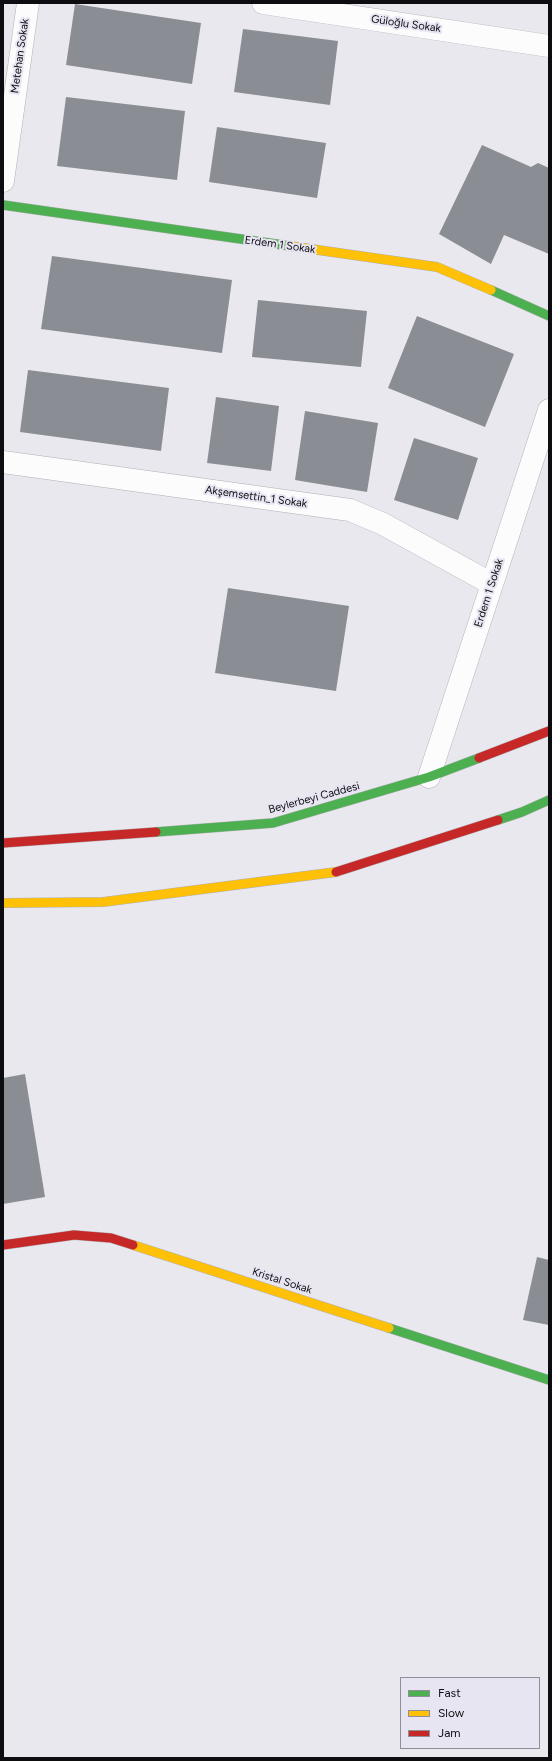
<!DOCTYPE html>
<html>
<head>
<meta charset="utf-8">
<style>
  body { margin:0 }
  #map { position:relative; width:552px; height:1761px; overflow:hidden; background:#e9e8ef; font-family:Figtree,sans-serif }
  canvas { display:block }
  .frame { position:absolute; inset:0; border:4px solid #0d0c10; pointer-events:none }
  .legend { position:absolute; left:400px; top:1677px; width:140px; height:72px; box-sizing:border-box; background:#e8e5f2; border:1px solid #908e98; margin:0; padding:5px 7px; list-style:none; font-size:12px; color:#0d0c10 }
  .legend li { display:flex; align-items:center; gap:8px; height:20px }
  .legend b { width:20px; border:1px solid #908e98 }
</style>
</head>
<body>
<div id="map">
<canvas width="552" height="1761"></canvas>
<div class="frame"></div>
<ul class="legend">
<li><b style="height:5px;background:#4caf50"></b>Fast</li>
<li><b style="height:5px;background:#ffc107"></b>Slow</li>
<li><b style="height:5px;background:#c62828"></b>Jam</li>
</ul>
</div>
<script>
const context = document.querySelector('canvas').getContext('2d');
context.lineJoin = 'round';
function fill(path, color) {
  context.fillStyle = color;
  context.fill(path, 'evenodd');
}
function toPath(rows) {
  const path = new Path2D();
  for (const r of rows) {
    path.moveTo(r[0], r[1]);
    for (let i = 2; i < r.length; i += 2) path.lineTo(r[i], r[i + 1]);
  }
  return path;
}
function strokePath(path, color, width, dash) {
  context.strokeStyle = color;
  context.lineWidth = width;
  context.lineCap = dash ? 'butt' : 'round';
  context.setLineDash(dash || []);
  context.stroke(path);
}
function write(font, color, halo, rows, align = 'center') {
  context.font = font + ' Figtree,sans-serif';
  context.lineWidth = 4;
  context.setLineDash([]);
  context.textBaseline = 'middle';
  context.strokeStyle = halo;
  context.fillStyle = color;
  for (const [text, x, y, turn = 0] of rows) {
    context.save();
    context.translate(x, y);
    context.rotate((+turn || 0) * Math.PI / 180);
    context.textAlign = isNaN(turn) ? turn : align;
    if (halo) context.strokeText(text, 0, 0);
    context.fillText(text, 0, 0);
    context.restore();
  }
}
fill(toPath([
  [75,4,201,23,192,84,66,65],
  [243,29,338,41,330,105,234,92],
  [66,97,185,111,177,180,57,166],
  [217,127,326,143,317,198,209,182],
  [482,145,531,167,538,163,549,168,549,254,504,235,491,264,439,234],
  [52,256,232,280,222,353,41,329],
  [258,300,367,311,361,367,252,357],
  [417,316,514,354,485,427,388,388],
  [28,370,169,388,161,451,20,432],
  [216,397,279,406,271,471,207,463],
  [305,411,378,423,367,492,295,480],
  [414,438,478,458,458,520,394,500],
  [228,588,349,606,336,691,215,673],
  [25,1074,45,1197,3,1204,3,1078],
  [537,1257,549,1260,549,1325,523,1320]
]), '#8b8d95');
const street = toPath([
  [263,3,549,46],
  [3,181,28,3],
  [3,462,350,510,383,524,492,584],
  [429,777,549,410]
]);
const fast = toPath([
  [3,205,290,246],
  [491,290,549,316],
  [498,820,522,812,549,800],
  [156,832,273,823,429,777,479,758],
  [389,1328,549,1380]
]);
const slow = toPath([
  [290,246,437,267,491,290],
  [3,903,103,902,336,872],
  [133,1245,389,1328]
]);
const jam = toPath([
  [479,758,549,731],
  [3,843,156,832],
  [336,872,498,820],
  [3,1245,74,1235,111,1238,133,1245]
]);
strokePath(street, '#b0afb4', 23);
strokePath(fast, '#b0afb4', 10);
strokePath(slow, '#b0afb4', 10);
strokePath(jam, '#b0afb4', 10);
strokePath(street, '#fcfcfd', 22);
strokePath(fast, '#4caf50', 9);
strokePath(slow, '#ffc107', 9);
strokePath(jam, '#c62828', 9);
write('11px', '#0d0c10', '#e8e5f2', [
  ["Güloğlu Sokak",406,24,8],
  ["Metehan Sokak",20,56,-82],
  ["Erdem 1 Sokak",280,245,8],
  ["Akşemsettin_1 Sokak",256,497,8],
  ["Erdem 1 Sokak",489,593,-72],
  ["Beylerbeyi Caddesi",314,798,-15],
  ["Kristal Sokak",282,1281,18]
]);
</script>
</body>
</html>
